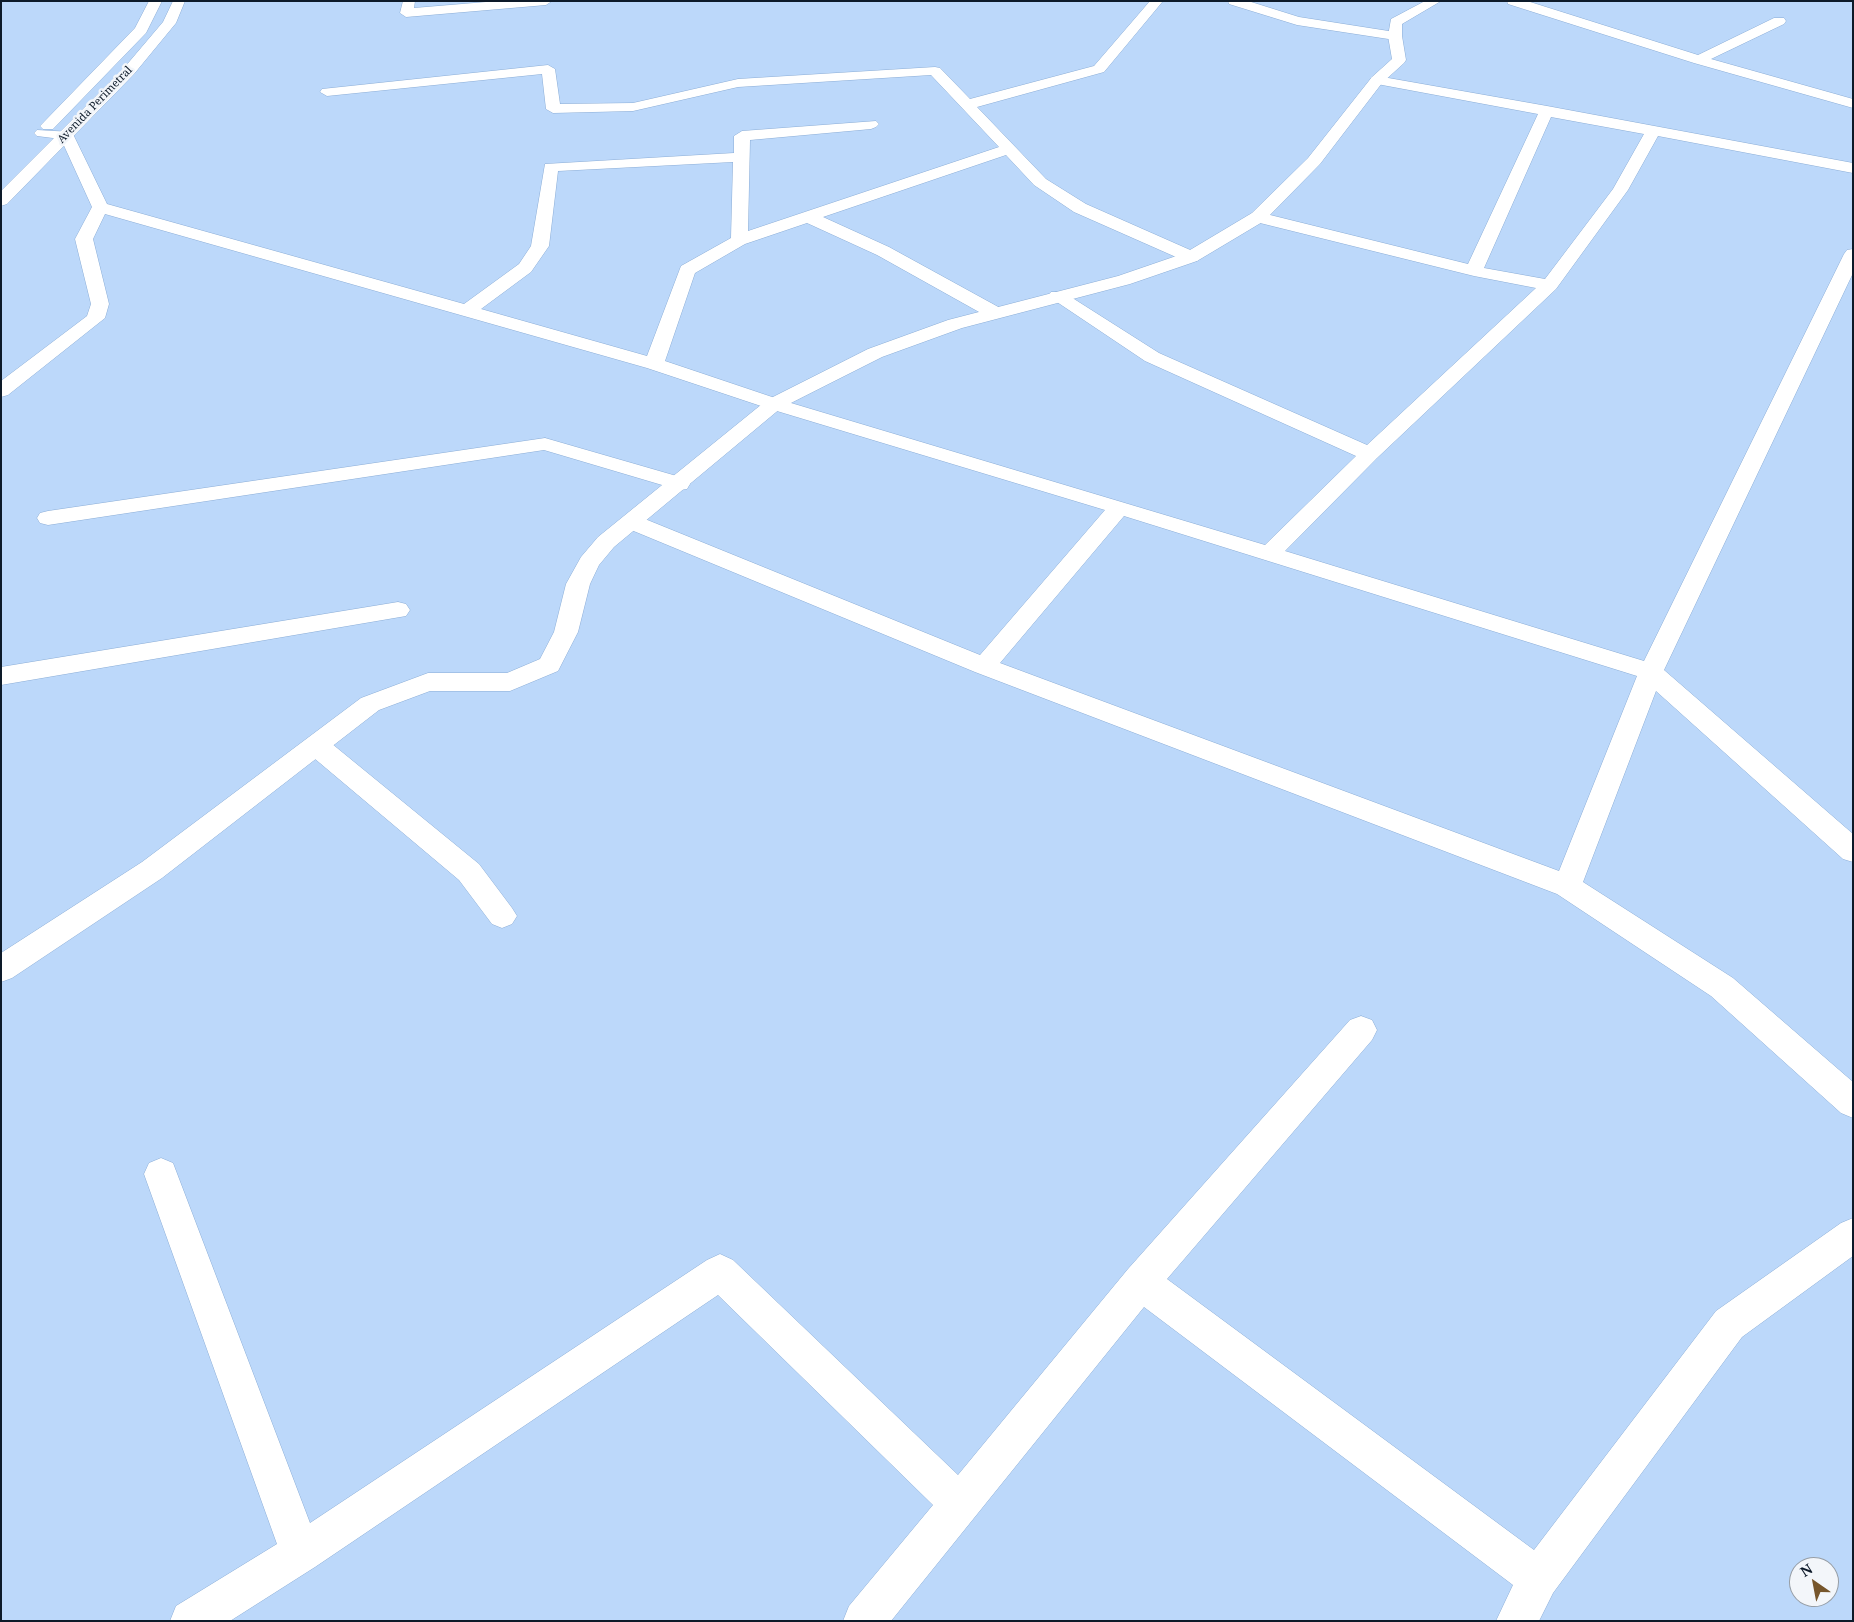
<!DOCTYPE html>
<html>
<head>
<meta charset="utf-8">
<style>
  body { margin:0 }
  #map { position:relative; width:1854px; height:1622px; overflow:hidden; background:#bcd8fa; font-family:"Noto Serif",serif }
  canvas { display:block }
  .frame { position:absolute; inset:0; border:2px solid #0d1a29; pointer-events:none }
  .north { position:absolute; left:1789px; top:1557px; width:50px; height:50px; box-sizing:border-box; background:#f3f6fa; border:1px solid #979ea6; border-radius:50%; rotate:327deg; font-size:14px; font-weight:700; line-height:20px; text-align:center; color:#0d1a29 }
  .north::after { content:''; display:block; margin:auto; width:18px; height:22px; background:#76562c; clip-path:polygon(50% 0,100% 100%,50% 72%,0 100%) }
</style>
</head>
<body>
<div id="map">
<canvas width="1854" height="1622"></canvas>
<div class="frame"></div>
<div class="north">N</div>
</div>
<script>
const context = document.querySelector('canvas').getContext('2d');
context.lineJoin = 'round';
function toPath(rows) {
  const path = new Path2D();
  for (const r of rows) {
    path.moveTo(r[0], r[1]);
    for (let i = 2; i < r.length; i += 2) path.lineTo(r[i], r[i + 1]);
  }
  return path;
}
function strokePath(path, color, width, dash) {
  context.strokeStyle = color;
  context.lineWidth = width;
  context.lineCap = dash ? 'butt' : 'round';
  context.setLineDash(dash || []);
  context.stroke(path);
}
function fill(path, color) {
  context.fillStyle = color;
  context.fill(path, 'evenodd');
}
function write(font, color, halo, rows, align = 'center') {
  context.font = font + ' "Noto Serif",serif';
  context.lineWidth = 5;
  context.setLineDash([]);
  context.textBaseline = 'middle';
  context.strokeStyle = halo;
  context.fillStyle = color;
  for (const [text, x, y, turn = 0] of rows) {
    context.save();
    context.translate(x, y);
    context.rotate((+turn || 0) * Math.PI / 180);
    context.textAlign = isNaN(turn) ? turn : align;
    if (halo) context.strokeText(text, 0, 0);
    context.fillText(text, 0, 0);
    context.restore();
  }
}
const minor = toPath([
  [403,1,415,1,414,8,498,1,552,1,546,5,406,17,400,13,403,1],
  [1150,1,1163,1,1104,72,977,107,1046,179,1086,204,1197,253,1200,257,1197,261,1185,261,1074,212,1034,185,1006,155,823,217,889,247,1002,309,1004,313,1002,317,988,317,877,255,807,223,745,244,695,273,665,361,781,400,1265,545,1356,456,1145,361,1048,296,1051,292,1063,292,1159,353,1367,445,1536,288,1474,276,1252,221,1250,217,1252,213,1258,212,1468,264,1538,114,1377,84,1372,83,1370,80,1372,77,1377,76,1547,106,1853,163,1853,173,1658,136,1628,190,1556,289,1377,458,1285,551,1644,661,1844,254,1847,250,1853,249,1853,273,1664,670,1853,834,1853,862,1843,859,1656,691,1583,882,1733,978,1853,1082,1853,1118,1841,1113,1711,996,1557,894,975,672,624,527,621,522,624,517,632,515,640,517,980,655,1105,510,767,408,647,368,105,214,93,239,109,304,105,318,8,395,1,397,1,381,87,316,91,304,75,239,92,207,61,139,37,136,34,133,37,130,72,132,107,204,464,304,519,264,531,246,545,164,734,153,734,136,742,131,876,121,879,124,876,127,871,129,750,140,748,231,999,147,931,75,738,87,633,111,553,113,546,109,542,74,327,96,320,92,322,89,548,65,555,69,560,104,633,103,738,79,935,67,940,68,970,99,1094,66,1150,1],
  [1551,117,1644,134,1613,189,1545,279,1484,268,1551,117],
  [733,162,731,238,681,266,647,356,481,309,531,272,549,246,558,171,733,162],
  [1124,516,1637,676,1559,871,1000,663,1124,516],
  [1228,1,1248,1,1299,17,1395,32,1402,36,1395,40,1297,25,1229,4,1228,1],
  [1507,1,1527,1,1698,55,1774,18,1784,18,1786,21,1784,24,1711,59,1853,99,1853,108,1694,63,1508,4,1507,1],
  [545,438,687,479,690,484,687,489,679,490,544,450,48,525,40,523,37,518,40,513,48,511,545,438],
  [398,602,406,604,410,610,406,616,1,685,1,667,398,602],
  [317,736,326,739,479,864,512,908,517,916,512,924,502,928,492,924,459,880,308,753,304,746,308,739,317,736],
  [1361,1016,1372,1020,1377,1030,1372,1040,1167,1279,1534,1550,1716,1311,1841,1223,1853,1218,1853,1256,1742,1337,1553,1593,1539,1621,1496,1621,1513,1585,1144,1307,891,1621,843,1621,849,1606,933,1505,718,1295,315,1567,230,1621,170,1621,176,1606,277,1544,144,1174,149,1163,161,1158,173,1163,310,1523,707,1260,720,1254,733,1260,958,1475,1128,1269,1350,1020,1361,1016]
]);
const tertiary = toPath([
  [1425,1,1441,1,1402,24,1402,36,1406,60,1404,63,1382,83,1320,164,1264,221,1197,261,1130,284,962,328,882,357,781,408,614,547,599,565,590,584,578,632,558,671,510,691,430,691,379,710,162,878,12,978,1,982,1,953,142,862,361,698,428,673,507,673,540,659,554,632,566,584,581,557,598,537,767,400,868,349,948,320,1118,276,1185,253,1252,213,1308,158,1372,77,1392,59,1388,36,1391,19,1425,1]
]);
const secondary = toPath([
  [149,1,162,1,146,33,53,129,43,129,40,126,43,123,135,28,149,1],
  [173,1,185,1,176,23,134,74,7,204,1,206,1,191,124,68,163,22,173,1]
]);
strokePath(minor, '#8badd6', 1);
strokePath(tertiary, '#8badd6', 1);
strokePath(secondary, '#8badd6', 1);
fill(minor, '#fff');
fill(tertiary, '#fff');
fill(secondary, '#fff');
write('11px', '#0d1a29', '#f3f6fa', [
  ["Avenida Perimetral",95,105,-46]
]);
</script>
</body>
</html>
